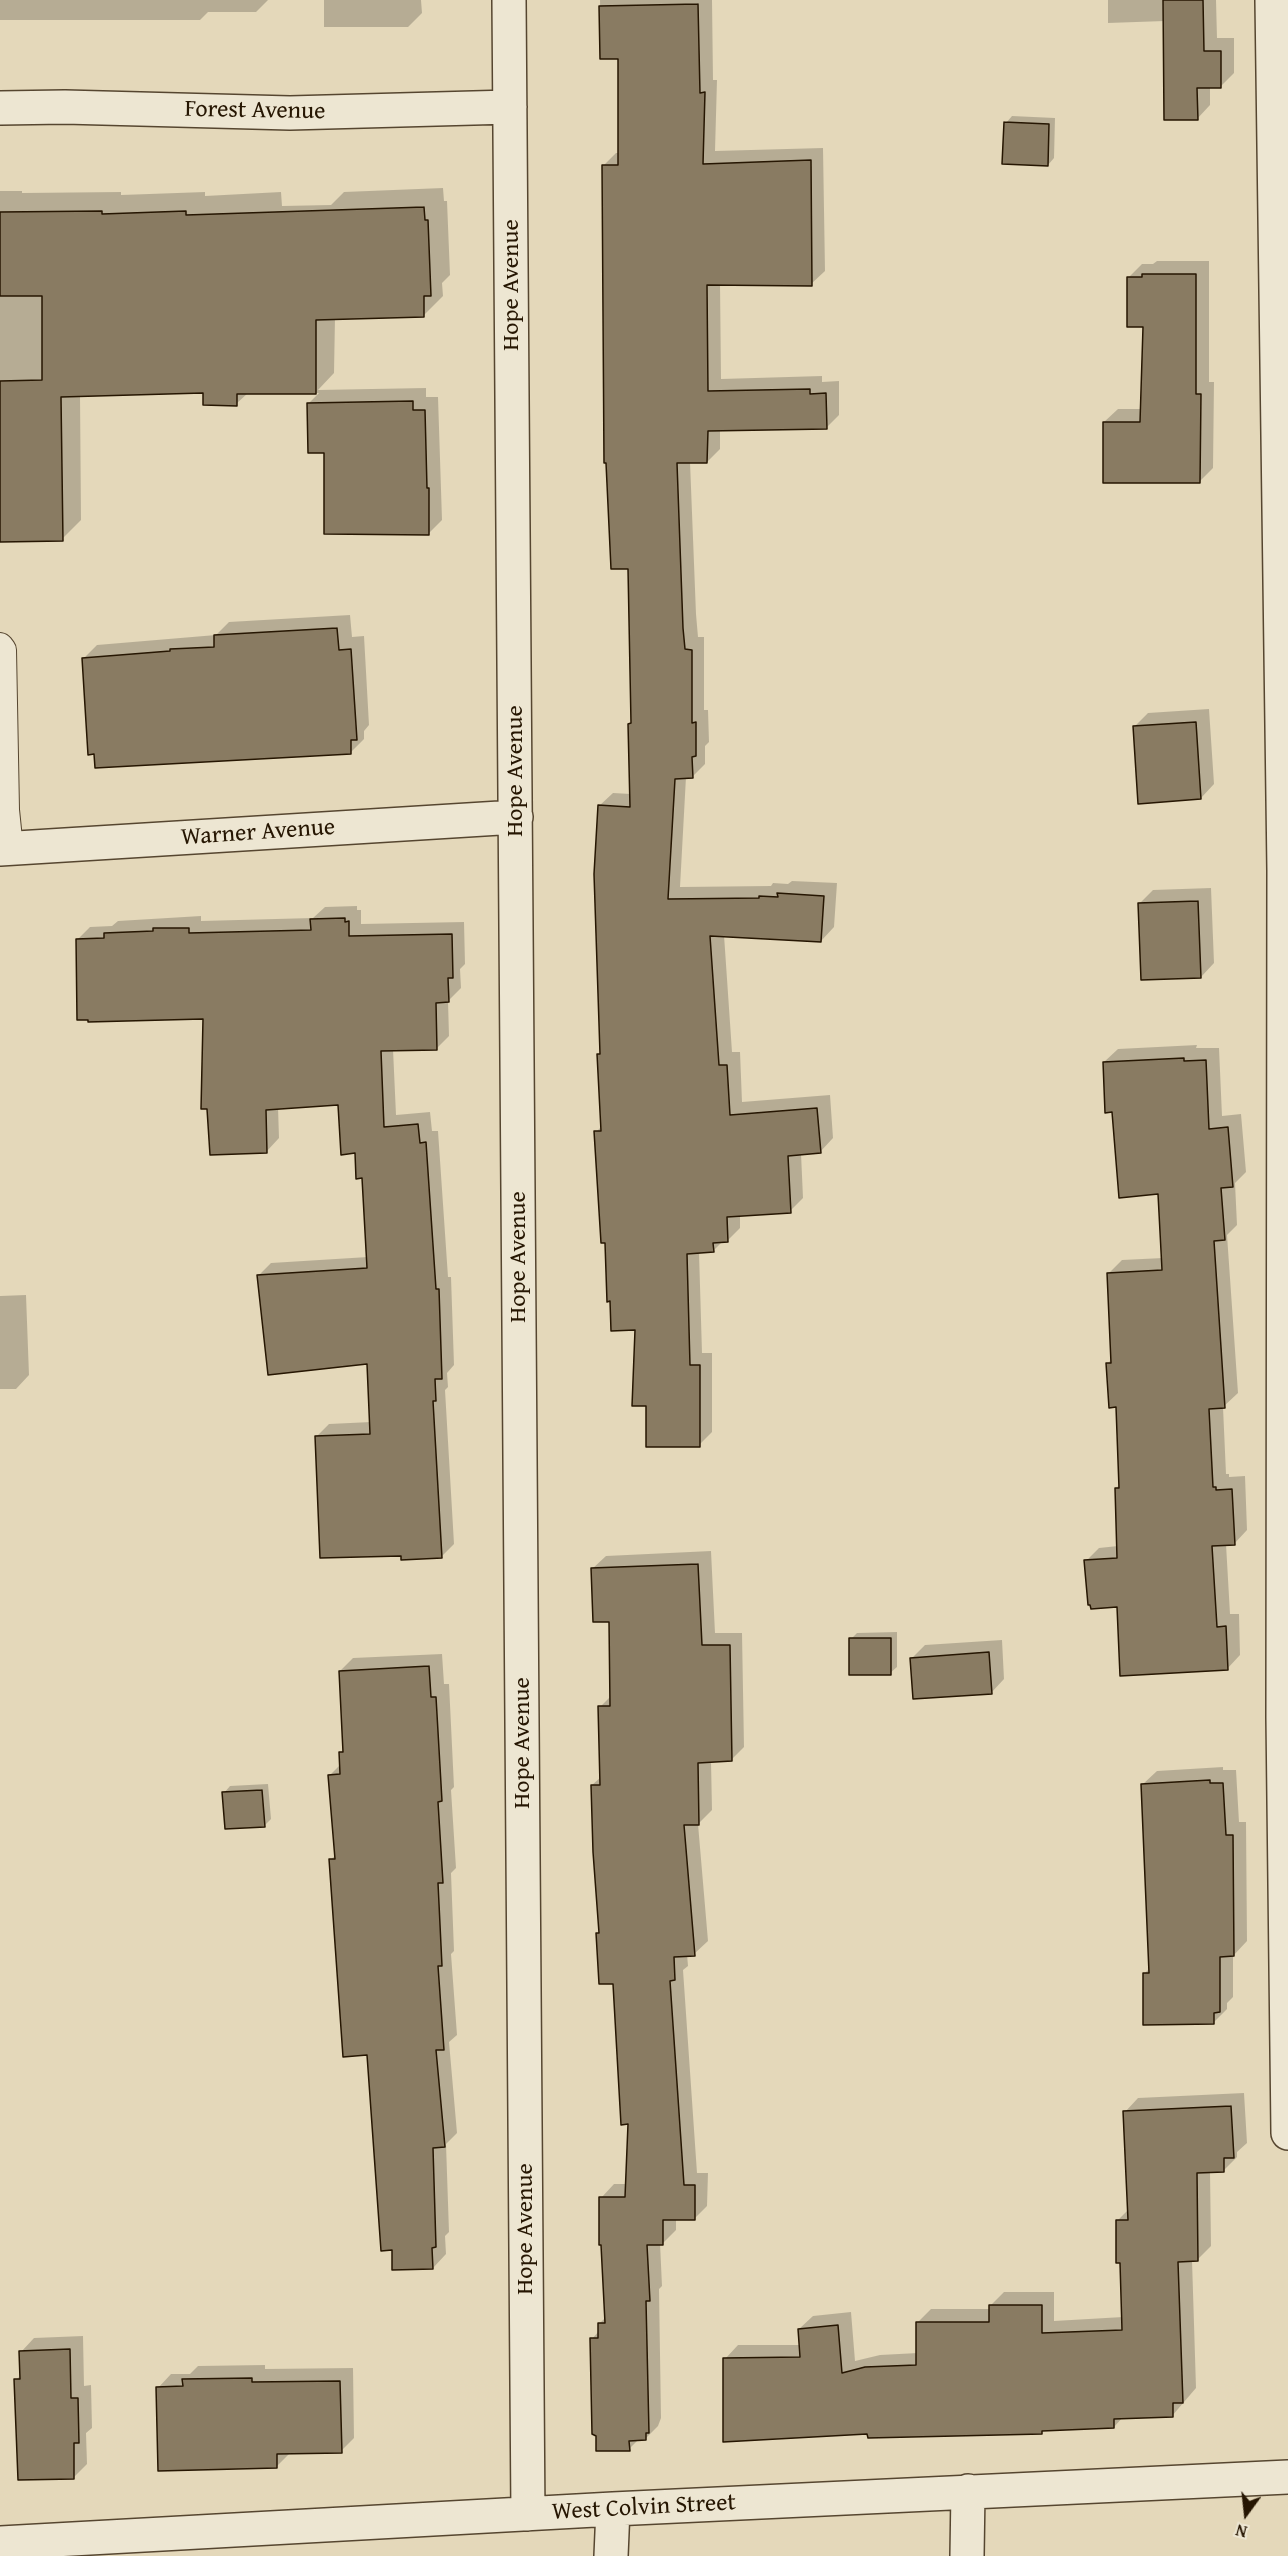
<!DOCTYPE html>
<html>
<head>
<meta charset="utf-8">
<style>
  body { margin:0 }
  #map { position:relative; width:1288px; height:2556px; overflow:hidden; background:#e4d8ba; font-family:"Gentium Book Plus",serif }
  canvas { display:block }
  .north { position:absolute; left:1216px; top:2484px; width:60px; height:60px; -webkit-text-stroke:4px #ede6d2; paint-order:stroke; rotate:195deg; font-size:16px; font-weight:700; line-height:24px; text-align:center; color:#261602 }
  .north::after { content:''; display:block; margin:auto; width:21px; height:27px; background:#261602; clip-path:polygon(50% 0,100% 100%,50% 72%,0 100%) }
</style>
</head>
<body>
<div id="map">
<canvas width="1288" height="2556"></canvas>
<div class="north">N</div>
</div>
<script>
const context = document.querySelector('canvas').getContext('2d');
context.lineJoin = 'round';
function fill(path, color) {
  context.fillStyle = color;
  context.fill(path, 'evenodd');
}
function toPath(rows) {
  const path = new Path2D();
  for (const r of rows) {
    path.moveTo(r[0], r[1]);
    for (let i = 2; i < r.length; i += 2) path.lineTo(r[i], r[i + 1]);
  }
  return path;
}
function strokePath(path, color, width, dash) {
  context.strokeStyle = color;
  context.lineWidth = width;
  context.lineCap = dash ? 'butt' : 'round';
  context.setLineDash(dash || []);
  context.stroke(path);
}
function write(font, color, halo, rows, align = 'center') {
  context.font = font + ' "Gentium Book Plus",serif';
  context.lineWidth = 4.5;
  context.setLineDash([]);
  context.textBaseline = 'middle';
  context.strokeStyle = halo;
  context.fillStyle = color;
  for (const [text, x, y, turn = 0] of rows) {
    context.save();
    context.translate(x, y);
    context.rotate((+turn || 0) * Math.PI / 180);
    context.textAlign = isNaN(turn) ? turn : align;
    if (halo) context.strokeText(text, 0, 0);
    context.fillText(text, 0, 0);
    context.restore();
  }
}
fill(toPath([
  [0,0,268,0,256,12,208,12,200,20,0,20],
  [324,0,421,0,422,13,408,27,324,27],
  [600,0,712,0,713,80,717,80,715,151,823,148,825,271,811,284,720,283,721,379,822,376,822,382,839,381,839,415,826,428,720,430,720,449,707,462,690,462,696,614,698,637,704,637,704,710,708,710,709,742,705,746,705,764,692,777,686,777,680,887,771,886,773,883,788,884,792,881,837,883,834,927,821,941,724,935,732,1052,740,1052,742,1102,830,1095,833,1138,820,1152,801,1153,803,1198,790,1211,740,1215,740,1228,727,1241,723,1241,713,1251,699,1252,702,1353,712,1353,712,1432,699,1445,647,1405,636,1329,606,1241,596,1132,602,1126,598,1055,602,1051,599,806,613,793,631,794,629,725,633,721,630,567,603,166,616,153,619,153,619,57,601,57],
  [1108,0,1216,0,1217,38,1234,38,1234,73,1221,86,1210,86,1210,105,1197,119,1165,21,1108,23],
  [1012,116,1055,118,1054,158,1048,165,1006,123],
  [443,188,444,201,447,201,450,275,442,283,443,296,424,315,335,318,334,373,318,390,426,388,426,397,438,397,442,520,428,534,326,451,308,404,319,393,248,393,236,404,205,391,80,395,81,520,62,539,0,540,0,191,22,191,22,193,121,192,121,195,205,192,205,196,281,192,282,206,331,205,344,192],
  [1157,261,1209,261,1209,382,1214,382,1213,468,1200,481,1104,422,1118,409,1142,409,1144,326,1128,278,1142,264,1153,264],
  [350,615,352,637,364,636,369,725,364,731,364,739,350,753,84,658,97,645,216,635,229,622],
  [1209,709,1214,784,1201,798,1134,727,1148,713],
  [1211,888,1214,963,1201,977,1139,904,1153,890],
  [357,906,357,910,361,910,361,924,464,922,465,964,460,969,461,988,448,1001,449,1036,436,1049,393,1049,396,1115,430,1112,432,1131,438,1131,448,1277,451,1277,454,1365,447,1373,448,1387,445,1390,454,1544,441,1557,402,1554,317,1436,329,1424,371,1422,368,1363,259,1275,271,1263,368,1257,363,1177,339,1103,278,1107,279,1138,267,1151,204,1018,77,940,90,927,112,926,118,921,201,916,201,921,313,918,325,907],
  [1197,1045,1196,1048,1219,1048,1222,1116,1241,1114,1246,1172,1235,1183,1237,1225,1227,1235,1238,1393,1223,1407,1226,1474,1229,1474,1229,1477,1245,1476,1247,1530,1234,1544,1226,1544,1230,1614,1239,1614,1240,1655,1227,1669,1118,1605,1086,1561,1099,1548,1118,1546,1116,1488,1121,1484,1117,1406,1108,1363,1112,1359,1108,1274,1122,1260,1163,1258,1160,1193,1113,1111,1104,1062,1118,1049],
  [26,1295,29,1375,16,1389,0,1389,0,1296],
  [711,1551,715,1633,742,1633,744,1747,731,1760,711,1761,712,1810,698,1824,708,1941,694,1954,687,1954,688,1966,683,1970,697,2173,708,2173,707,2206,694,2219,676,2219,676,2230,663,2243,660,2243,662,2286,659,2289,661,2418,658,2426,645,2439,639,2439,629,2449,592,2339,599,2331,599,2324,606,2317,601,2198,614,2184,627,2184,630,2123,614,1982,600,1932,592,1785,601,1777,600,1707,612,1695,611,1620,592,1569,606,1556],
  [897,1632,897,1667,890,1673,851,1639,857,1633],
  [1002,1640,1004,1679,991,1693,912,1658,925,1645],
  [442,1654,444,1684,449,1684,454,1787,451,1790,456,1868,451,1873,454,1951,451,1954,457,2035,449,2042,457,2133,446,2144,449,2232,445,2236,446,2254,433,2268,393,2248,368,2053,330,1860,336,1855,330,1775,341,1764,340,1753,344,1749,340,1671,353,1658],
  [1223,1767,1223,1770,1236,1770,1239,1822,1246,1822,1247,1941,1233,1956,1233,1997,1227,2003,1227,2009,1213,2023,1144,1974,1150,1968,1143,1784,1157,1771],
  [268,1784,271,1819,264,1826,224,1793,230,1786],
  [1244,2093,1247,2143,1237,2152,1237,2157,1224,2170,1210,2171,1211,2246,1197,2260,1192,2260,1196,2388,1172,2416,1123,2417,1114,2427,1045,2429,1042,2432,983,2433,980,2436,869,2433,725,2359,738,2345,800,2345,799,2329,813,2316,851,2312,855,2361,880,2355,918,2353,918,2322,931,2309,990,2309,990,2306,1004,2292,1054,2292,1054,2321,1123,2317,1117,2221,1129,2209,1125,2112,1138,2098],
  [83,2336,84,2386,91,2385,92,2428,86,2433,87,2464,74,2477,16,2380,22,2374,21,2352,34,2338],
  [265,2365,265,2369,353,2368,354,2438,341,2451,290,2453,276,2467,158,2388,171,2374,190,2374,198,2366]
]), '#0003');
const building = toPath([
  [1163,0,1203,0,1204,51,1221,51,1221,88,1197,88,1198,120,1164,120,1163,0],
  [698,4,700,93,705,92,703,164,811,160,812,286,707,285,708,391,810,389,810,394,826,393,827,429,708,431,707,463,677,463,683,628,685,649,692,650,692,723,696,722,696,756,692,757,693,778,675,779,668,899,759,898,759,896,778,897,777,893,824,896,821,942,710,936,719,1065,727,1065,730,1115,817,1108,821,1153,788,1156,791,1213,727,1217,728,1242,713,1243,714,1252,687,1254,690,1365,700,1365,700,1447,646,1447,646,1406,632,1406,635,1330,611,1331,610,1301,607,1302,605,1243,601,1243,594,1131,601,1131,597,1054,600,1054,594,874,598,805,630,807,628,724,631,723,628,569,611,569,606,463,604,463,602,165,618,165,618,59,600,59,599,6,698,4],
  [1004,122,1049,124,1048,166,1002,164,1004,122],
  [424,207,425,220,428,220,431,296,424,296,424,317,316,320,316,394,237,394,237,406,203,405,203,393,61,397,63,541,0,542,0,381,42,380,42,296,0,296,0,212,102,211,102,214,186,211,186,215,424,207],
  [1142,274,1196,274,1196,394,1201,394,1200,483,1103,483,1103,422,1140,422,1143,327,1127,327,1127,277,1142,277,1142,274],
  [413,401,413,410,425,410,427,488,429,488,429,535,324,534,324,453,308,453,307,403,413,401],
  [337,628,339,650,351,649,357,740,351,740,351,754,95,768,94,754,88,755,82,658,170,651,170,649,214,647,214,635,337,628],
  [1196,722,1201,799,1138,804,1133,726,1196,722],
  [1198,901,1201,978,1141,980,1138,903,1198,901],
  [345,918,345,922,349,921,349,936,452,934,453,978,448,978,449,1002,436,1003,437,1050,381,1051,384,1127,418,1124,420,1143,426,1142,436,1289,439,1289,442,1379,435,1379,436,1401,433,1401,442,1558,401,1560,401,1556,320,1558,315,1436,370,1434,367,1364,268,1375,257,1275,367,1268,362,1178,356,1179,355,1153,341,1155,338,1105,266,1110,267,1153,210,1155,207,1109,201,1109,203,1019,88,1022,88,1020,77,1020,76,939,104,938,104,933,153,931,153,928,189,928,189,933,311,930,310,919,345,918],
  [1184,1058,1184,1061,1206,1060,1209,1129,1228,1127,1233,1187,1221,1188,1225,1240,1214,1241,1225,1408,1209,1409,1213,1487,1216,1487,1216,1490,1232,1489,1235,1545,1212,1546,1217,1627,1226,1626,1228,1670,1120,1676,1117,1607,1091,1609,1090,1605,1088,1605,1084,1560,1117,1558,1115,1488,1119,1488,1116,1407,1109,1408,1106,1363,1111,1363,1107,1273,1162,1270,1158,1194,1119,1198,1112,1112,1105,1113,1103,1062,1184,1058],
  [698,1564,702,1645,730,1645,732,1761,698,1763,699,1825,684,1825,695,1956,674,1957,675,1980,670,1981,684,2185,695,2185,695,2220,663,2220,663,2245,647,2245,650,2301,646,2301,649,2433,646,2433,646,2440,629,2441,630,2451,596,2451,596,2436,592,2434,590,2338,598,2338,598,2323,605,2323,601,2245,599,2245,599,2197,625,2197,628,2124,621,2125,613,1984,599,1984,596,1933,599,1933,593,1852,591,1785,600,1785,598,1706,610,1706,609,1622,593,1622,591,1568,698,1564],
  [849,1638,891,1638,891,1675,849,1675,849,1638],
  [989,1652,992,1694,913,1699,910,1658,989,1652],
  [429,1666,431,1697,436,1697,442,1801,438,1802,443,1883,438,1883,442,1966,438,1966,444,2050,436,2050,445,2147,433,2148,436,2247,432,2248,433,2269,392,2270,392,2250,381,2251,367,2055,343,2057,329,1859,335,1859,328,1775,340,1774,339,1752,343,1752,339,1671,429,1666],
  [1210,1780,1210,1783,1223,1783,1226,1835,1233,1835,1234,1956,1220,1957,1220,2012,1214,2013,1214,2024,1143,2025,1143,1973,1149,1973,1141,1784,1210,1780],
  [262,1790,265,1827,225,1829,222,1792,262,1790],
  [1231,2106,1234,2158,1224,2158,1224,2172,1197,2173,1198,2261,1178,2262,1183,2403,1173,2403,1173,2417,1114,2419,1114,2428,1042,2431,1042,2434,868,2438,867,2434,723,2442,723,2358,800,2357,798,2329,838,2325,842,2373,865,2367,916,2365,916,2322,989,2322,989,2305,1042,2305,1042,2333,1122,2330,1120,2263,1116,2263,1116,2220,1128,2220,1123,2111,1231,2106],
  [70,2349,71,2398,78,2398,79,2443,74,2443,74,2479,18,2480,14,2379,20,2379,19,2351,70,2349],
  [252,2378,252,2382,340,2381,342,2453,277,2454,277,2468,158,2471,156,2387,183,2386,182,2379,252,2378]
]);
fill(building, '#897b62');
strokePath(building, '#261602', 1.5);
const service = toPath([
  [0,646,3,650,6,810,10,849]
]);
const minor = toPath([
  [509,0,528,2514],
  [1272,0,1284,870,1283,1717,1288,2133],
  [0,108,65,107,290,113,510,107],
  [0,849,516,817],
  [0,2543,613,2509,1288,2477],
  [611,2556,613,2509],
  [967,2556,968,2491]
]);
strokePath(service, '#564630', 28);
strokePath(minor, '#564630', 36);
strokePath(service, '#ede6d2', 26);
strokePath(minor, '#ede6d2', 33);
write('24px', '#261602', '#ede6d2', [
  ["Forest Avenue",255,111,1],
  ["Hope Avenue",512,285,-90],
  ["Hope Avenue",516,771,-90],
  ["Warner Avenue",258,833,-4],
  ["Hope Avenue",519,1257,-90],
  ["Hope Avenue",523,1743,-90],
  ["Hope Avenue",526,2229,-90],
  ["West Colvin Street",644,2508,-3]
]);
</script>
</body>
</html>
